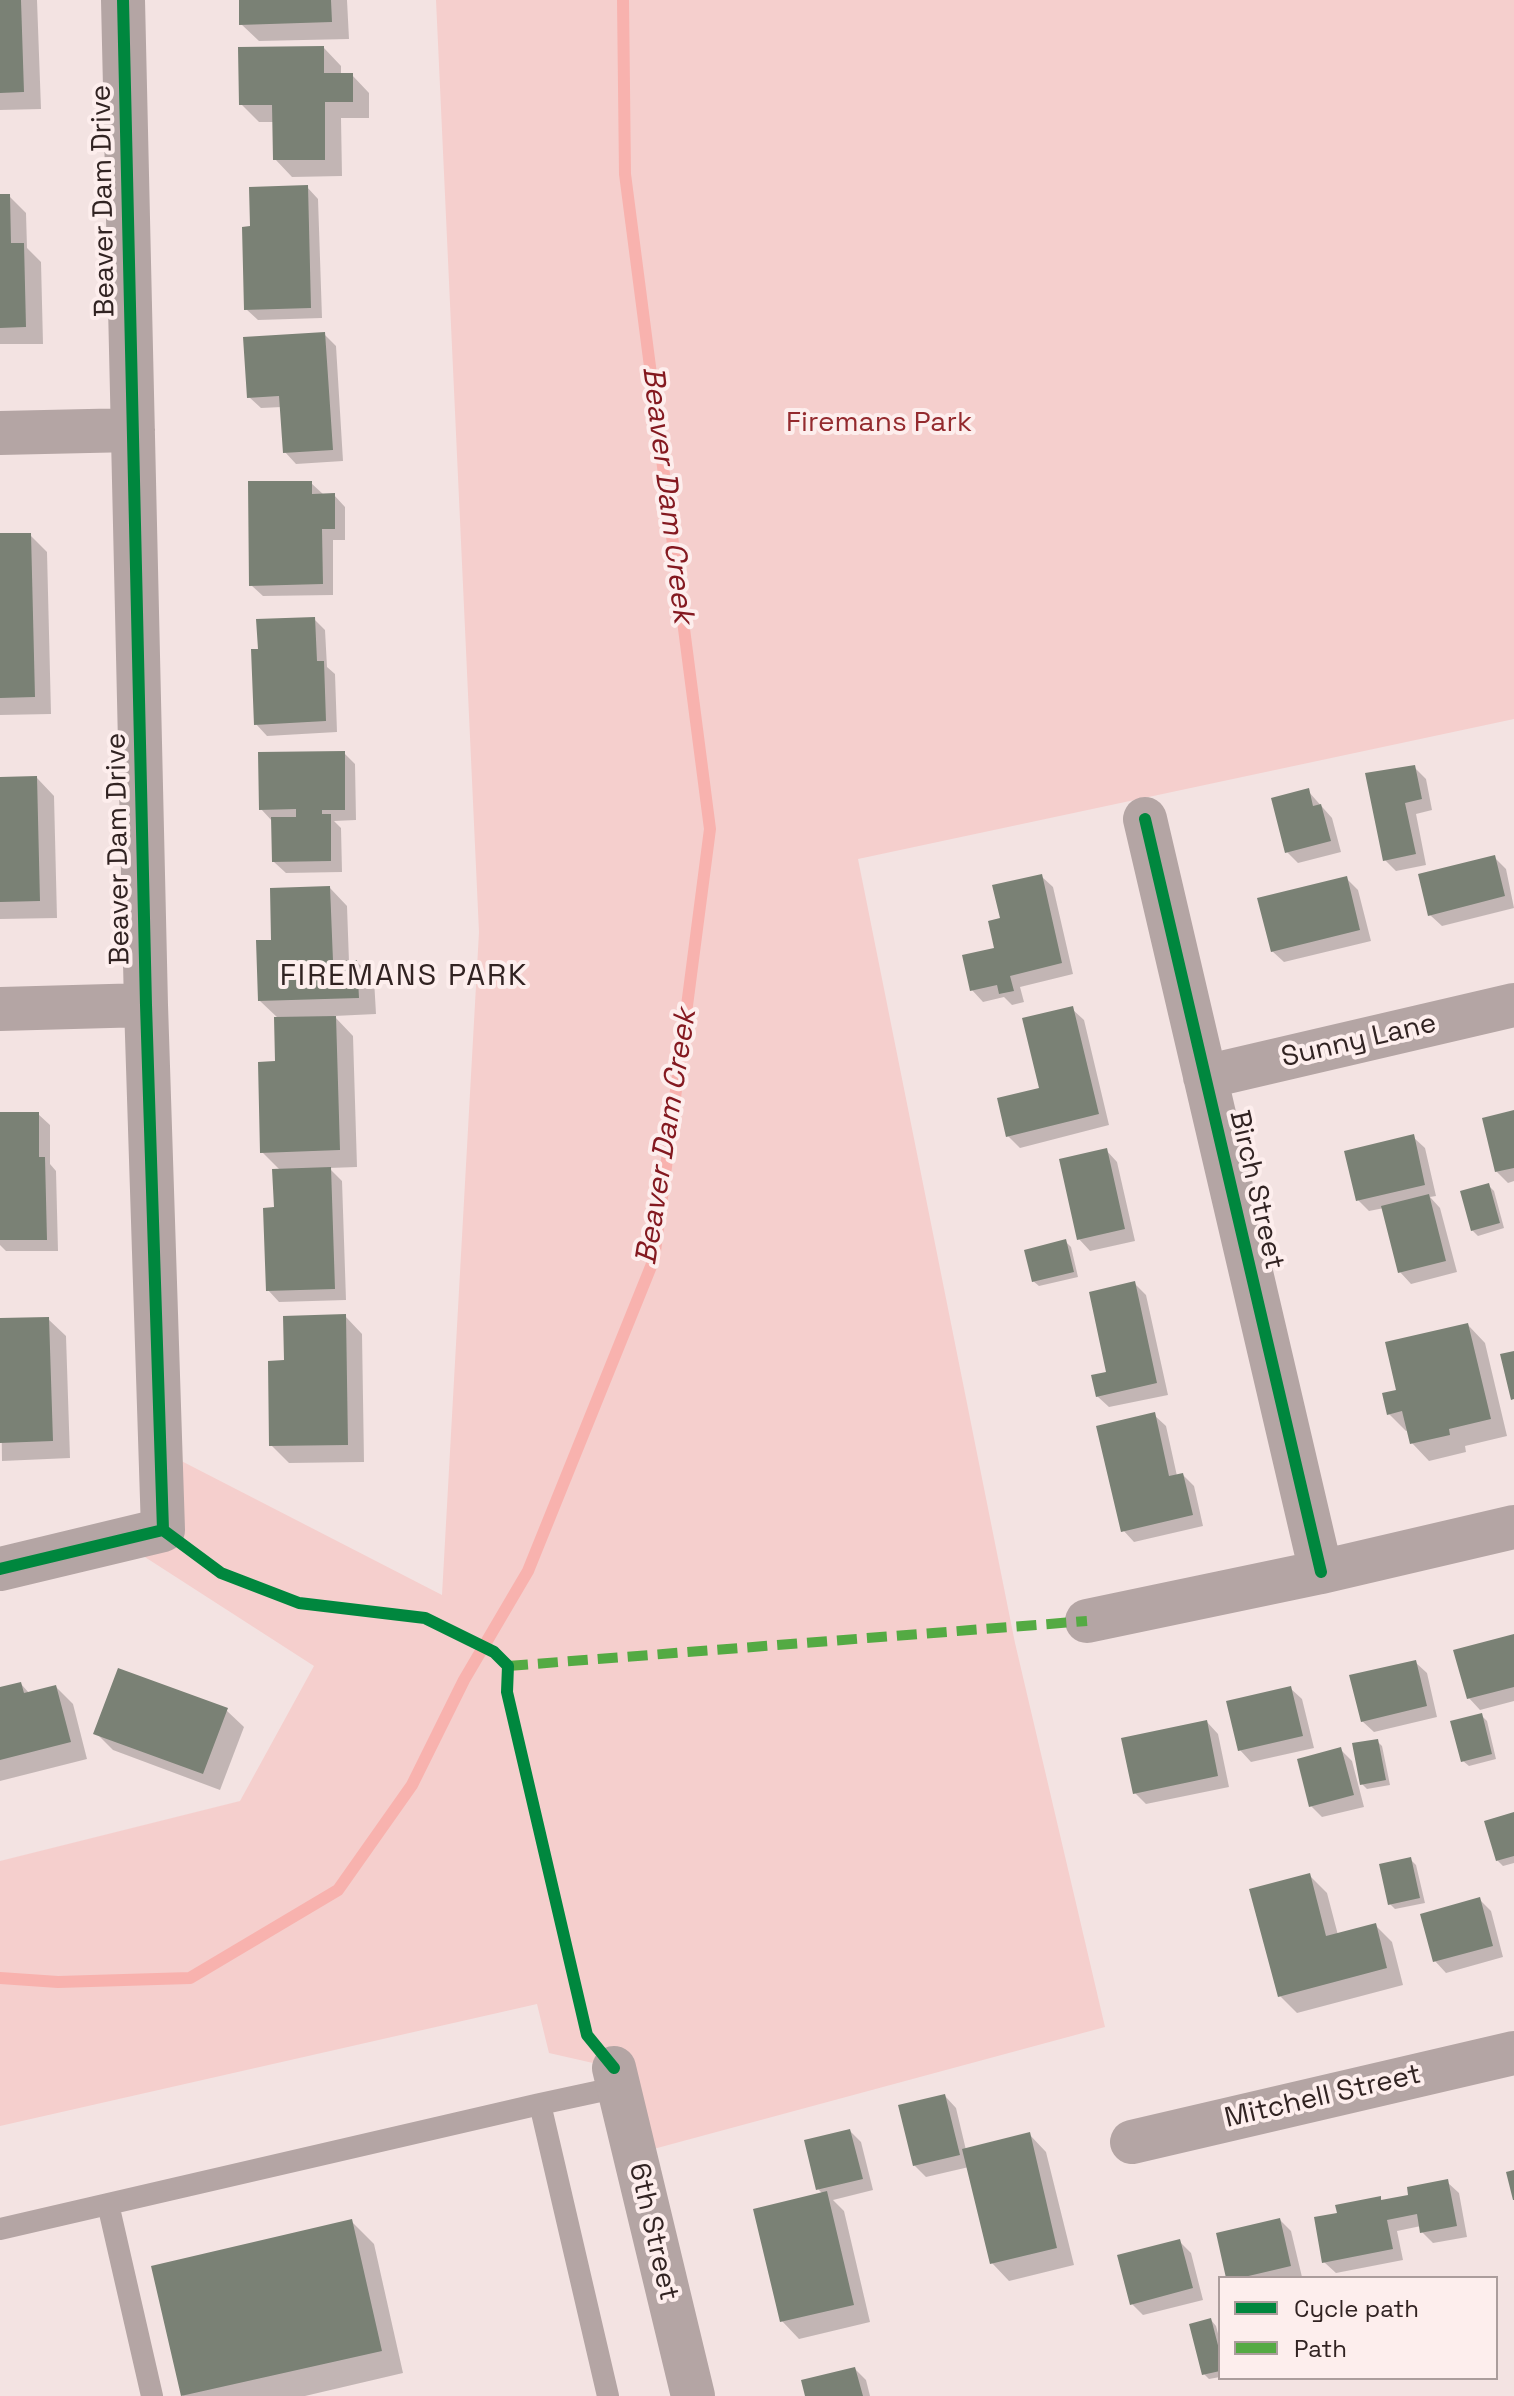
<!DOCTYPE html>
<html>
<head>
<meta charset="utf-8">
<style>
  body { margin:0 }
  #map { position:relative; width:1514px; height:2396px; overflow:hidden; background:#f3e3e2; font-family:"Space Grotesk",sans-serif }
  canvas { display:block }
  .legend { position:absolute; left:1218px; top:2276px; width:280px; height:104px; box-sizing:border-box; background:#fdeeed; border:2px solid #ab9d9c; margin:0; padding:10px 14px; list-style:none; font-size:24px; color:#312322 }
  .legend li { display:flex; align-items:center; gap:16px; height:40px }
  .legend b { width:40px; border:2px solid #ab9d9c }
</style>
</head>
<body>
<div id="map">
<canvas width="1514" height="2396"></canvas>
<ul class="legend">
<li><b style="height:10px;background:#00873e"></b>Cycle path</li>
<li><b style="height:10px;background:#54aa43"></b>Path</li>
</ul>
</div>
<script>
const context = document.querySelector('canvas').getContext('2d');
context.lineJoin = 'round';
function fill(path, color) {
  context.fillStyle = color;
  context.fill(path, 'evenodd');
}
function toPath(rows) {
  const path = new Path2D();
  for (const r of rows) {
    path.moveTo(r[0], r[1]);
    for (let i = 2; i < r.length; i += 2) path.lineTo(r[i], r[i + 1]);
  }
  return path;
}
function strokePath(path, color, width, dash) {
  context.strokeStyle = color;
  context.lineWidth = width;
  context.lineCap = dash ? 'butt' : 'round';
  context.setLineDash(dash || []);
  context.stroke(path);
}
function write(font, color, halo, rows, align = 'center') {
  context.font = font + ' "Space Grotesk",sans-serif';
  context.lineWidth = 8;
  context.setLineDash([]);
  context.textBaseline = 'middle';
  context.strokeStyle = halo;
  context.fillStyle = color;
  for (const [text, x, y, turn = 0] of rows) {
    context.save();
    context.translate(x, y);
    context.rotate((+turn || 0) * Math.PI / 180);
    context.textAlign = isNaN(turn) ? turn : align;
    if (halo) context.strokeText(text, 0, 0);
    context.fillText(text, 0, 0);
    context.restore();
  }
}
fill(toPath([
  [436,0,1514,0,1514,719,858,859,1015,1643,1105,2027,635,2154,615,2068,549,2053,537,2004,0,2126,0,1861,240,1801,314,1666,120,1541,163,1530,160,1450,442,1595,479,932]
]), '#f5cfcd');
fill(toPath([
  [0,0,37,0,41,109,0,110],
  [241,0,347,0,349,39,259,41,241,24],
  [324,48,341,66,341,75,352,75,369,93,369,118,341,118,342,176,292,177,275,159,274,122,259,122,241,104],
  [307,187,318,199,322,318,258,320,246,309,252,228],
  [0,196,9,196,26,213,27,248,41,262,43,344,0,344],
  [324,334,336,346,343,461,296,464,285,452,282,407,261,408,249,397],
  [311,483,324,495,334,495,345,507,345,540,333,540,333,595,263,596,251,585],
  [0,535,30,535,47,552,51,714,0,715],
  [314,619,325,630,327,667,335,674,337,732,267,736,256,724,260,651],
  [344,753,355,764,356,820,334,821,341,828,342,872,286,873,274,862,273,822,261,809],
  [1414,767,1426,779,1432,810,1416,814,1426,865,1396,871,1385,860],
  [37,778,54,796,57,918,0,919,0,779],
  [1308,791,1332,818,1341,852,1298,863,1287,852],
  [1494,857,1506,869,1514,908,1442,926,1430,915],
  [1041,876,1053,887,1073,974,1020,987,1024,1002,1012,1005,1004,997,983,1002,972,990,997,949,1003,920],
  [1347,879,1358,890,1371,941,1284,962,1272,951],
  [330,888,347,906,349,962,357,962,374,979,376,1014,334,1016,353,1036,357,1167,329,1168,342,1181,346,1300,279,1302,268,1290,281,1171,262,1152,277,1063,279,1019,260,1001,274,942],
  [1072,1009,1084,1020,1109,1125,1020,1148,1008,1136,1042,1089],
  [1514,1112,1514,1181,1508,1183,1496,1171],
  [0,1114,38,1114,50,1125,50,1164,56,1171,58,1251,6,1251,0,1245],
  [1413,1137,1425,1148,1436,1196,1430,1197,1440,1208,1457,1272,1411,1284,1400,1272,1384,1208,1369,1211,1358,1200],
  [1106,1150,1117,1162,1135,1241,1090,1251,1079,1239],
  [1488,1185,1494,1191,1504,1228,1478,1236,1472,1230],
  [1066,1242,1071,1247,1078,1277,1039,1286,1033,1281],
  [1135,1284,1146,1295,1168,1395,1109,1407,1097,1396,1109,1373],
  [345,1316,362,1334,364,1462,289,1463,271,1445,286,1362],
  [48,1319,66,1336,70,1458,2,1461,0,1320],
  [1468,1325,1485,1343,1507,1436,1465,1446,1466,1452,1429,1461,1412,1443,1409,1430,1406,1431,1389,1414,1399,1392],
  [1154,1415,1166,1426,1177,1476,1183,1475,1194,1486,1203,1526,1134,1542,1123,1530],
  [1514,1636,1514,1701,1480,1710,1469,1698],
  [1415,1662,1427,1673,1437,1717,1374,1732,1362,1721],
  [21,1684,30,1694,56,1687,73,1704,87,1759,0,1781,0,1689],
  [1290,1688,1302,1699,1314,1748,1251,1762,1240,1750],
  [226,1710,244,1727,220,1790,113,1750,96,1733],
  [1482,1716,1487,1721,1496,1759,1469,1766,1463,1761],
  [1207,1722,1218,1734,1229,1787,1146,1804,1135,1793],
  [1377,1741,1382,1746,1390,1785,1367,1789,1362,1784],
  [1341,1750,1352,1761,1364,1807,1322,1817,1311,1806],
  [1514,1815,1514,1863,1503,1866,1497,1860],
  [1410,1859,1416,1865,1425,1903,1395,1909,1390,1904],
  [1309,1875,1327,1893,1338,1935,1375,1925,1392,1942,1403,1985,1297,2013,1280,1996],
  [1479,1899,1491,1911,1503,1957,1446,1973,1435,1961],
  [945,2096,956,2108,966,2150,1029,2134,1046,2152,1074,2265,1009,2281,992,2263,969,2167,926,2177,914,2165],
  [850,2131,861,2142,873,2190,833,2200,844,2211,870,2322,799,2339,782,2321,823,2194,818,2189],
  [1447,2182,1459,2193,1467,2237,1433,2243,1422,2232,1421,2226,1397,2231,1403,2260,1336,2273,1324,2262,1339,2215,1380,2198,1383,2202,1410,2197],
  [1280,2220,1291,2231,1302,2277,1228,2278],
  [351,2221,374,2244,403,2373,305,2396,183,2396,153,2268],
  [1179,2241,1191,2253,1203,2300,1143,2315,1132,2304],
  [1211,2320,1216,2326,1220,2341,1220,2377,1209,2379,1204,2374],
  [855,2369,866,2380,870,2396,808,2396]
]), '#0003');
strokePath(toPath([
  [0,1978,58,1982,190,1978,338,1890,412,1785,464,1680,528,1571,654,1259,710,829,625,174,623,0]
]), '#f8b2ae', 12);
fill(toPath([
  [0,0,21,0,24,92,0,93],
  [239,0,331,0,332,22,239,25],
  [324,46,324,73,353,73,353,102,325,102,325,160,273,160,272,105,239,105,238,47],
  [308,185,311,308,244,310,242,227,250,226,249,187],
  [0,194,10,194,11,243,24,243,26,327,0,328],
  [325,332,333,450,283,453,279,396,247,398,243,337],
  [248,481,312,481,312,494,335,493,335,529,322,529,323,584,249,586],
  [0,533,31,533,35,697,0,698],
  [315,617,317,661,324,661,326,721,254,725,251,649,258,649,256,619],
  [345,751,345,810,322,810,322,814,331,814,331,861,272,862,271,817,296,817,296,809,259,810,258,752],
  [1415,765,1422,799,1405,803,1416,854,1383,861,1365,773],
  [37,776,40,901,0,902,0,777],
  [1309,788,1313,806,1321,804,1331,841,1285,853,1271,798],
  [1495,855,1505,896,1428,916,1418,874],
  [1042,874,1062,963,1010,976,1014,991,999,994,997,985,970,991,962,955,994,948,988,921,1000,918,992,885],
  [1347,876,1360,930,1271,952,1257,898],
  [330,886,333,961,357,960,359,998,258,1001,256,940,271,940,270,888],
  [1073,1006,1099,1114,1006,1137,997,1098,1039,1088,1022,1018],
  [336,1016,340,1150,260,1153,258,1062,275,1061,274,1017],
  [1514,1110,1514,1168,1495,1172,1482,1118],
  [0,1112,39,1112,39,1157,45,1157,47,1240,0,1240],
  [1414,1134,1425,1185,1356,1201,1344,1151],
  [1107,1148,1125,1229,1077,1240,1059,1159],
  [331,1167,335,1289,266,1291,263,1208,274,1207,272,1169],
  [1489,1183,1500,1223,1471,1231,1460,1191],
  [1429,1194,1446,1261,1398,1273,1381,1206],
  [1066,1239,1074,1272,1032,1282,1024,1250],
  [1135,1281,1157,1383,1096,1397,1091,1375,1106,1372,1089,1292],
  [346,1314,348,1445,269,1446,268,1361,284,1360,283,1316],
  [49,1317,53,1441,0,1443,0,1318],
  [1468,1323,1491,1419,1449,1429,1450,1435,1410,1444,1402,1411,1387,1415,1382,1393,1396,1390,1385,1342],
  [1514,1351,1514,1399,1511,1400,1500,1354],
  [1155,1412,1169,1476,1183,1473,1193,1515,1121,1532,1096,1426],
  [1514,1634,1514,1687,1467,1699,1453,1650],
  [1416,1660,1427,1706,1361,1722,1349,1675],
  [118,1668,228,1708,203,1774,93,1734],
  [21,1682,24,1693,56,1685,71,1742,0,1760,0,1687],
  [1291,1686,1303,1736,1238,1751,1226,1701],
  [1482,1713,1492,1754,1461,1762,1450,1721],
  [1207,1720,1218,1776,1133,1794,1121,1738],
  [1378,1739,1386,1780,1360,1785,1352,1743],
  [1341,1747,1354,1795,1309,1807,1297,1759],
  [1514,1812,1514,1856,1496,1861,1484,1821],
  [1411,1857,1420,1898,1388,1905,1379,1864],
  [1310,1873,1326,1936,1376,1923,1387,1968,1278,1997,1249,1889],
  [1480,1897,1493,1946,1433,1962,1420,1914],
  [945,2094,960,2155,913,2166,898,2105],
  [850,2129,863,2179,816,2190,804,2140],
  [1030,2132,1057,2248,990,2264,962,2149],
  [1514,2170,1514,2200,1513,2200,1506,2172],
  [1448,2179,1457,2226,1420,2233,1417,2214,1387,2220,1393,2249,1322,2263,1314,2217,1337,2213,1335,2205,1381,2196,1381,2200,1408,2195,1407,2187],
  [827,2191,854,2305,780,2322,753,2209],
  [1280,2218,1291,2266,1240,2278,1226,2278,1216,2233],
  [352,2219,382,2351,181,2396,151,2266],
  [1180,2239,1193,2288,1130,2305,1117,2255],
  [1211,2318,1220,2353,1220,2371,1202,2375,1189,2324],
  [855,2367,863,2396,805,2396,801,2380]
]), '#7a8175');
strokePath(toPath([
  [108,2204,152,2396],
  [0,2229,540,2104],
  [608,2396,540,2104,619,2087]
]), '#b4a5a4', 22);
strokePath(toPath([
  [0,433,133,430],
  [1145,819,1321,1572],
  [0,1009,146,1005],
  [1205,1077,1514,1005],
  [0,1569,163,1530,146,1005,123,0],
  [1087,1621,1321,1572,1514,1527],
  [614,2068,693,2396],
  [1132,2142,1514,2053]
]), '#b4a5a4', 44);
strokePath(toPath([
  [508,1666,1087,1621]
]), '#54aa43', 10, [20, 10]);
strokePath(toPath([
  [123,0,146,1005,163,1530],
  [1145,819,1321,1572],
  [163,1530,221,1573,299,1603,425,1618,494,1652,508,1666,507,1692,587,2035,614,2068],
  [0,1569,163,1530]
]), '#00873e', 12);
write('28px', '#312322', '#fdeeed', [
  ["Beaver Dam Drive",104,201,-91],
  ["Beaver Dam Drive",119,849,-91],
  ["Sunny Lane",1359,1041,-13],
  ["Birch Street",1256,1190,77],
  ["Mitchell Street",1323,2097,-13],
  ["6th Street",653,2232,77]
]);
write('28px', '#942a2e', '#fdeeed', [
  ["Firemans Park",879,423]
]);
write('italic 30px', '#841920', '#fdeeed', [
  ["Beaver Dam Creek",667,495,83],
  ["Beaver Dam Creek",667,1137,-81]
]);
context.letterSpacing = '2px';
write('30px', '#312322', '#fdeeed', [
  ["FIREMANS PARK",404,977]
]);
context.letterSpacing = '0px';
</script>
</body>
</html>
